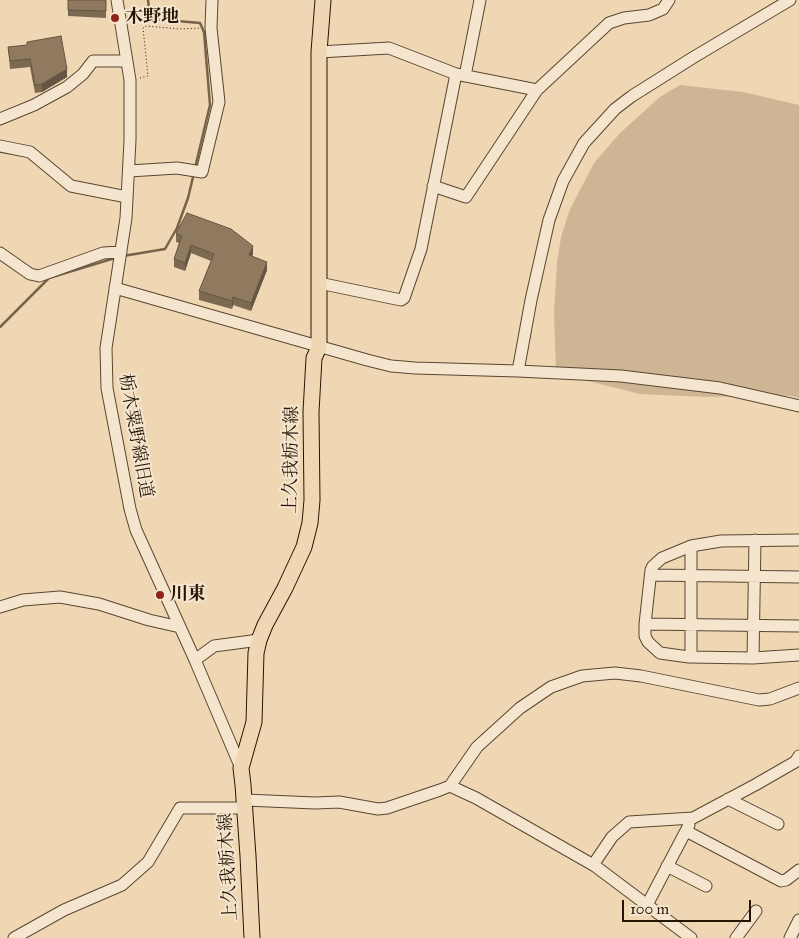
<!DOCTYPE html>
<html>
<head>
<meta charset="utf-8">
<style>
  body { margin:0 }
  #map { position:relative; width:799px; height:938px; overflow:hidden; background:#f0d7b3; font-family:"IM FELL Great Primer",serif }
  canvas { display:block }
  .scale { position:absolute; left:622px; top:900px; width:129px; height:22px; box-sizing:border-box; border:2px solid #271504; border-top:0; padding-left:6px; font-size:15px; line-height:18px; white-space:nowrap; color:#271504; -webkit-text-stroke:4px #f5e5ce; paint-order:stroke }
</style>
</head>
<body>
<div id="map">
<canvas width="799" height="938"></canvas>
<div class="scale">100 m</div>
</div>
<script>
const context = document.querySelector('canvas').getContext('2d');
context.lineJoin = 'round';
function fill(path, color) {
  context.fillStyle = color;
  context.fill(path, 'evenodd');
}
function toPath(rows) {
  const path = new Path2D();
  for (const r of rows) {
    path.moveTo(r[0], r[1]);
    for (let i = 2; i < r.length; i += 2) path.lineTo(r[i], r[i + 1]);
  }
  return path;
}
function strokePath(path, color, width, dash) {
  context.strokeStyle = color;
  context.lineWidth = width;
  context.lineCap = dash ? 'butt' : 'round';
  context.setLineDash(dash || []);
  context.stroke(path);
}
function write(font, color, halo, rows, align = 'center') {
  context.font = font + ' "IM FELL Great Primer","Noto Serif JP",serif';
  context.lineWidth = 4;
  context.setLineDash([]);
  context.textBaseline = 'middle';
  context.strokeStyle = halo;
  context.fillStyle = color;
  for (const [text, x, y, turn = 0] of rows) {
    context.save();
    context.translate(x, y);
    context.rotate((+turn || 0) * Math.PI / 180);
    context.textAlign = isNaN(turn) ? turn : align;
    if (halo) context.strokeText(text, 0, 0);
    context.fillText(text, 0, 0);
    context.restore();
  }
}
fill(toPath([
  [680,85,743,92,799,105,799,398,791,396,772,395,707,397,640,394,556,373,554,313,557,263,561,237,570,209,594,163,620,133,660,97]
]), '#ceb695');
strokePath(toPath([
  [148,0,149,8,154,19,200,23,204,32,210,105,195,168],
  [123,256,165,249,177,228,188,198,194,173],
  [0,327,49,278,115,258]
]), '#77624a', 2.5);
const minor = toPath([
  [117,0,130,80,130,140,126,218,106,348,107,388,130,509,136,530,195,660,241,768],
  [319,52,389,48,456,74,537,90],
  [465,76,480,0],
  [0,119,34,105,67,87,83,74,93,61,127,61],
  [0,146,30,152,71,186,127,197],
  [129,171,177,168,202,172,219,102,211,28,212,0],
  [433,186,466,197,537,90,609,23,624,18,649,15,663,9,669,0],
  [0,253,30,274,39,276,103,253,121,252],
  [319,283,401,300,404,298,421,249,456,74],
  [115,288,367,360,391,366,415,368,518,371,621,376,720,388,799,406],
  [518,371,531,300,549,220,563,181,584,143,615,109,632,96,694,57,790,0],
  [799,540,721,541,691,546,662,558,653,566,651,570,645,624,645,636,648,642,660,653,689,657,753,658,799,655],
  [651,575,799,577],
  [0,607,23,600,60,597,99,604,149,620,180,627],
  [645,624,799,626],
  [691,656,691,546],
  [753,658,755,540],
  [195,660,214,646,259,640],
  [450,786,476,798,595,866,691,938],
  [728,799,778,824],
  [245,800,315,803,339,802,378,809,387,808,440,790,450,786,477,747,520,708,551,687,582,676,615,673,641,676,759,700,770,699,799,688],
  [686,831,781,881,786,880,799,870],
  [593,865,612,837,629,822,693,818,755,785,795,762,799,756],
  [667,866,706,886],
  [647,905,689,825],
  [14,938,64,910,122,885,148,862,180,808,245,808],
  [736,938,756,911],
  [790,938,799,920]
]);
const major = toPath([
  [252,938,248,856,243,785,241,768,254,722,256,653,259,640,265,625,285,588,304,547,310,523,312,500,311,412,314,358,319,347,319,52,323,0]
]);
strokePath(minor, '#594630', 13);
strokePath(major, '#271504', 17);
strokePath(toPath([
  [140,78,148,76,143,28,146,26,180,29,200,28]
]), '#271504', 1, [1, 2.5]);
strokePath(minor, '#f5e5ce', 11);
strokePath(major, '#f0d7b3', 15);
fill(toPath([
  [68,0,106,0,106,18,68,16],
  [27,42,67,77,42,92,35,93,30,67,10,69,8,47,27,45],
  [176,233,253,254,252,256,267,270,251,311,233,305,232,309,199,300,199,291,211,261,191,253,185,271,174,267,174,259,179,243,176,242]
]), '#7c6952');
fill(toPath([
  [67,69,67,77,42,92,42,84],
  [191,245,191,253,185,271,185,263],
  [253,246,253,254,249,263,249,255],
  [267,262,267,270,251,311,251,303],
  [233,297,233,305,232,309,232,301]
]), '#655542');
const building = toPath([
  [68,0,106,0,106,11,68,10,68,0],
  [61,36,67,69,42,84,35,85,30,59,10,61,8,47,27,45,27,42,61,36],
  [187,213,231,229,253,246,249,255,267,262,251,303,233,297,232,301,199,291,214,254,191,245,185,263,174,259,182,236,176,233,187,213]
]);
fill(building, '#907a5f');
strokePath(building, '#655542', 1);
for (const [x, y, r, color] of [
  [115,18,5,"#8f2418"],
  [160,595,5,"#8f2418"]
]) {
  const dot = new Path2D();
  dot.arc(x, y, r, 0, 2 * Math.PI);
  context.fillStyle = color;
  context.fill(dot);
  strokePath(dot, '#f5e5ce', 2);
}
write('bold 18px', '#271504', '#f5e5ce', [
  ["木野地",125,18],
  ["川東",170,595]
], 'left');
write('18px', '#271504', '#f5e5ce', [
  ["栃木粟野線旧道",135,436,80],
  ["上久我栃木線",292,460,-89],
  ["上久我栃木線",229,867,-93]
]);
</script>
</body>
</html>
